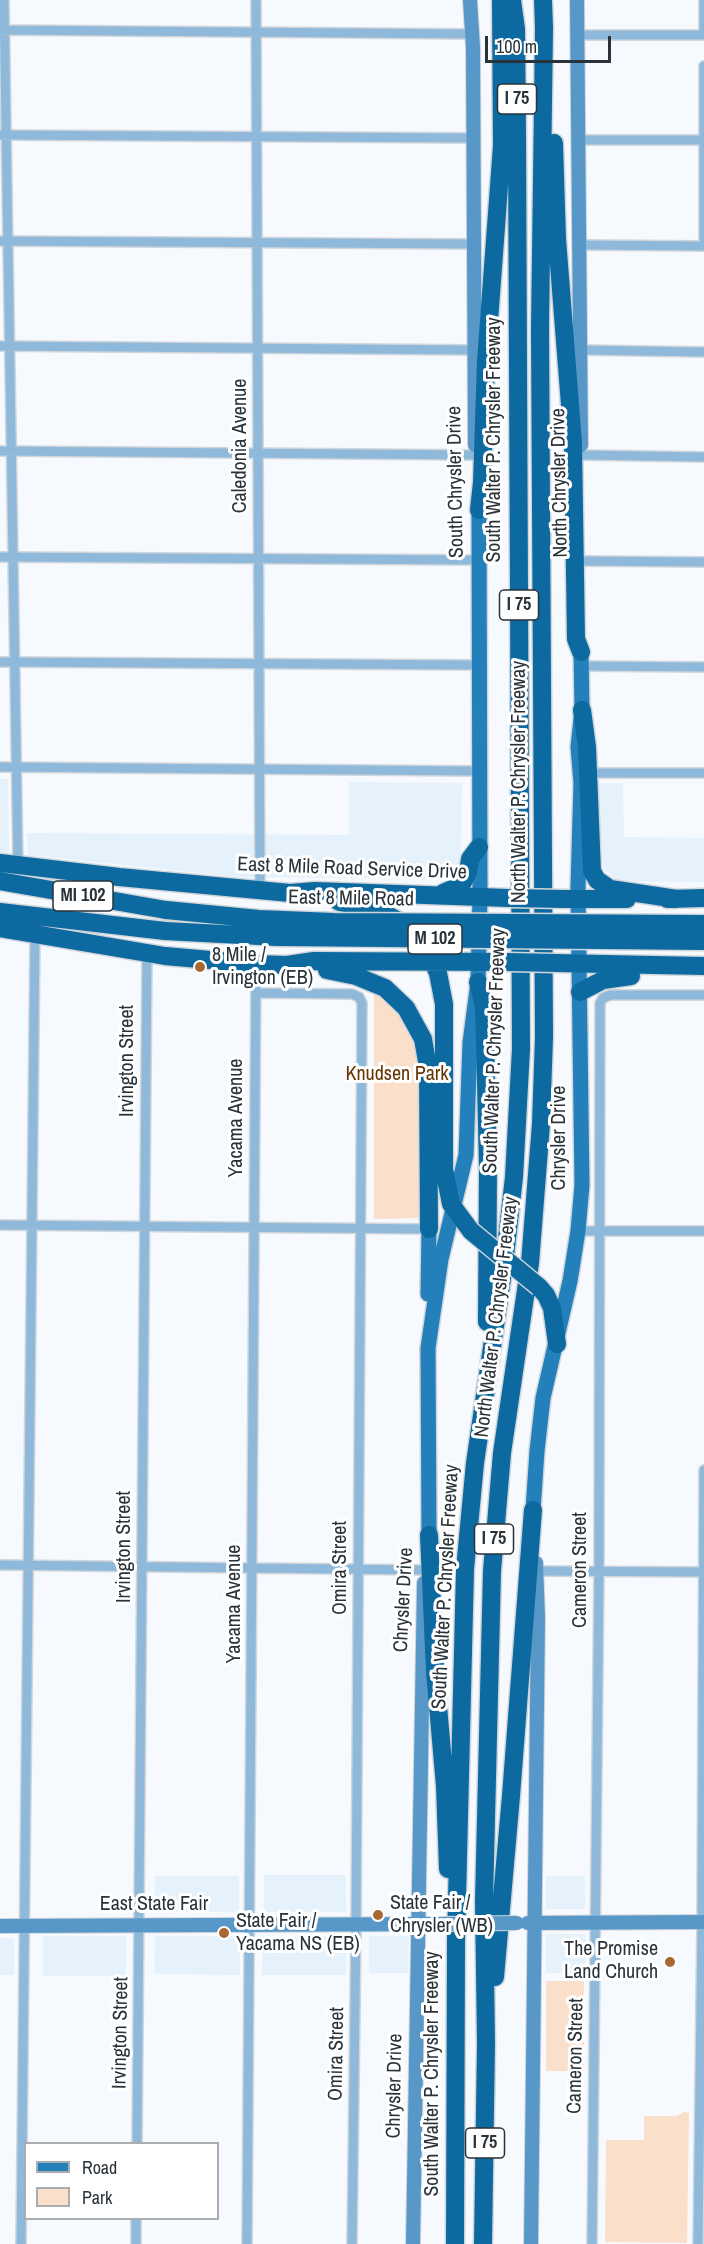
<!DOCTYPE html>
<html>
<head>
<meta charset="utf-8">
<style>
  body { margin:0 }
  #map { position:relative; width:704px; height:2244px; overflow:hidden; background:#f6fafe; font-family:"Archivo Narrow",sans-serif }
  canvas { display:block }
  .legend { position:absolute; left:24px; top:2142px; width:195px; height:78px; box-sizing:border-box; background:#fff; border:2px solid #a9adb0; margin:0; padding:8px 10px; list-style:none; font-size:18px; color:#293239 }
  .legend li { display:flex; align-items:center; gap:12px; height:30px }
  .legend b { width:30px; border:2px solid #a9adb0 }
  .scale { position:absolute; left:485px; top:36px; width:126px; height:27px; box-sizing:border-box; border:3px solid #293239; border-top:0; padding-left:8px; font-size:18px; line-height:21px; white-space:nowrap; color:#293239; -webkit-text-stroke:4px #fff; paint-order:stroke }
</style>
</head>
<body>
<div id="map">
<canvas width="704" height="2244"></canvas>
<ul class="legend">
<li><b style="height:8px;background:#2480bb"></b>Road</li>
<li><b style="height:16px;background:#fadfcb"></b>Park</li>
</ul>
<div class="scale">100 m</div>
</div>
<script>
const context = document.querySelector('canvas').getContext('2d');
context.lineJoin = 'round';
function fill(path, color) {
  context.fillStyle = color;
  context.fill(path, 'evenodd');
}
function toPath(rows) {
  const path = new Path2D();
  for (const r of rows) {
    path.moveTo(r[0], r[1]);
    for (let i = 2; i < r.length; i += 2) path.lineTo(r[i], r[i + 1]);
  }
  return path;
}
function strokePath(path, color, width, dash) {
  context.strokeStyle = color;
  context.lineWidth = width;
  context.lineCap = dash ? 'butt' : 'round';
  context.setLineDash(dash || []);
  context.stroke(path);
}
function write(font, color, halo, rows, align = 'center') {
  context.font = font + ' "Archivo Narrow",sans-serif';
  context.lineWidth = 6;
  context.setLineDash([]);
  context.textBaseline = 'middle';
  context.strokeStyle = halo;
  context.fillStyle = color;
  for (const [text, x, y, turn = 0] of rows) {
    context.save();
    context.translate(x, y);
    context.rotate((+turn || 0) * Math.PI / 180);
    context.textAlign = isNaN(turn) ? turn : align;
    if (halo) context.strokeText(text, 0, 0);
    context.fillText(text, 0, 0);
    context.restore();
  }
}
fill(toPath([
  [0,779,8,779,9,853,0,852],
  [349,782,462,783,461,864,457,874,452,879,239,877,28,855,27,833,349,835],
  [596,783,623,783,624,837,704,838,704,882,616,881,611,876,604,868,601,857],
  [264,1875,346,1875,346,1912,264,1912],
  [155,1876,239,1876,239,1912,155,1912],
  [546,1876,585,1876,585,1909,546,1909],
  [546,1934,586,1934,586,1973,546,1973],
  [43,1936,126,1936,126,1976,43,1976],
  [155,1936,240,1936,240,1975,154,1974],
  [346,1936,346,1975,262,1975,262,1937],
  [369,1936,409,1936,408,1973,369,1973],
  [0,1938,14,1938,14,1975,0,1975]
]), '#e5f1fb');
fill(toPath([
  [374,987,381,992,411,1027,420,1063,419,1218,374,1219],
  [546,1981,584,1981,584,2071,546,2071],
  [684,2112,689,2113,687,2243,605,2242,606,2140,644,2140,644,2116,677,2116]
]), '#fadfcb');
const street = toPath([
  [4,0,18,865],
  [256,0,260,891],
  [704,0,704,32],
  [0,30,473,34],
  [578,35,704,35],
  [704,66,704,239],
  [0,135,474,138],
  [579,140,704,140],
  [0,241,474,244],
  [580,245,704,246],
  [0,346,474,350],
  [580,350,704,352],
  [0,451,475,455],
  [581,455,704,457],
  [0,557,479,560],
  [582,561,704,562],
  [0,662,478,665],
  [581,666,704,667],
  [0,767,478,771],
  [586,773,704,773],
  [256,993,352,994,359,997,362,1003,356,1924,352,2244],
  [0,1225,429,1229],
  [578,1231,704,1231],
  [0,1565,425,1570],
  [536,1571,704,1572],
  [137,2144,147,952],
  [21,2244,35,934],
  [136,2244,136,2218],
  [247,2244,256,964],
  [592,2244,599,1571,600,1003,603,998,610,995,704,995],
  [698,2244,702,1922,704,1470]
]);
const secondary = toPath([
  [470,0,473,48,475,445],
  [577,0,581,445],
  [528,1923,704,1922],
  [0,1926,439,1924],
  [413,2244,424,1583],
  [531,2244,538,1617,536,1563]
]);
const primary = toPath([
  [428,1294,429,1229],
  [533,1510,537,1451,543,1398,570,1281,578,1231,582,1185,578,888,581,783,578,747,582,710,581,652],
  [429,1535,428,1348,441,1259,466,1155,470,1043,478,982,480,896,479,510]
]);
const highway = toPath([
  [554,143,557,239,573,443,576,639,581,652],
  [479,510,482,482,486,361,502,146,501,0],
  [582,710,587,747,592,871,597,880,610,889,677,899],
  [0,863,119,877,290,893,315,891,508,898],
  [0,881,166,910],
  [443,893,459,886,463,882,468,872,470,859,479,847],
  [564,899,627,899],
  [667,899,704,898],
  [339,902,377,909,404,924,425,945,438,973,444,1004,444,1169,451,1204,471,1231],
  [0,912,165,931],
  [0,928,165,956,256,964,287,965,314,961,508,962],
  [556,963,704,966],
  [327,970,356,976,385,988,406,1008,423,1039,428,1067,429,1229],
  [478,982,484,1007,485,1041,488,1167,487,1322],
  [580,992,603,980,631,976],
  [539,1287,546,1295,552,1308,557,1344],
  [429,1535,435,1672,445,1786,448,1869],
  [495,1977,511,1796,533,1510],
  [455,2244,456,1940,465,1569,475,1463,504,1265,514,1177,521,1049,517,135,516,29,512,0],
  [483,2244,486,2043,484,1901,492,1571,502,1453,530,1263,541,1124,544,1037,540,328,544,28,543,0]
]);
strokePath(street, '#d1d6db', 12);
strokePath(secondary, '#d1d6db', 16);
strokePath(primary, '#d1d6db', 18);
strokePath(highway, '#d1d6db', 21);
strokePath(street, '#8fb9da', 9);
strokePath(secondary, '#5798c9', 14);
strokePath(primary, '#2480bb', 15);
strokePath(highway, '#0d6aa0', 18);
const secondaryBridge = toPath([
  [439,1924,517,1923]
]);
const highwayBridge = toPath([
  [508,898,564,899],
  [166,910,259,919,334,922,704,924],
  [165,931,278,937,704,941],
  [508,962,556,963],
  [471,1231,539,1287]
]);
strokePath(secondaryBridge, '#d1d6db', 16, []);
strokePath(highwayBridge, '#d1d6db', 21, []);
strokePath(secondaryBridge, '#5798c9', 14);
strokePath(highwayBridge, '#0d6aa0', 18);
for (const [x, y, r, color] of [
  [200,967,6,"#a86831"],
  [378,1915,6,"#a86831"],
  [224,1933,6,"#a86831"],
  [670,1962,6,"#a86831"]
]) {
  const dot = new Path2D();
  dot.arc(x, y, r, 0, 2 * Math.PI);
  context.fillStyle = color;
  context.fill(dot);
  strokePath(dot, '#fff', 2);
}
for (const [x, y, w] of [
  [517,99,39],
  [519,605,39],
  [83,896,60],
  [435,939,54],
  [494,1539,39],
  [485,2143,39]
]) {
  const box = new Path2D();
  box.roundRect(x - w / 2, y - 15, w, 30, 4.5);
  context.fillStyle = '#fff';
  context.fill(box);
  strokePath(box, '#293239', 1.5);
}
write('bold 18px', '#293239', null, [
  ["I 75",517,99],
  ["I 75",519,605],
  ["MI 102",83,896],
  ["M 102",435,939],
  ["I 75",494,1539],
  ["I 75",485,2143]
]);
write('20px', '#293239', '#fff', [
  ["South Walter P. Chrysler Freeway",495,440,-90],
  ["Caledonia Avenue",241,446,-90],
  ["South Chrysler Drive",456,482,-91],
  ["North Chrysler Drive",560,483,-91],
  ["North Walter P. Chrysler Freeway",520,782,-90],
  ["East 8 Mile Road Service Drive",352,869,2],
  ["East 8 Mile Road",351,899,1],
  ["South Walter P. Chrysler Freeway",495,1051,-88],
  ["Irvington Street",128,1061,-90],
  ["Yacama Avenue",237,1118,-90],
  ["Chrysler Drive",560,1138,-90],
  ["North Walter P. Chrysler Freeway",497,1317,-83],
  ["Irvington Street",125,1547,-90],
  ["Omira Street",341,1568,-90],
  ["Cameron Street",581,1570,-90],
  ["South Walter P. Chrysler Freeway",446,1587,-87],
  ["Chrysler Drive",404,1600,-87],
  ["Yacama Avenue",235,1604,-90],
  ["East State Fair",154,1905],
  ["Irvington Street",121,2033,-89],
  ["Omira Street",337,2054,-89],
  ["Cameron Street",576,2056,-89],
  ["South Walter P. Chrysler Freeway",433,2074,-90],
  ["Chrysler Drive",395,2086,-89]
]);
write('20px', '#293239', '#fff', [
  ["8 Mile /",212,956],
  ["Irvington (EB)",212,979],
  ["State Fair /",390,1904],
  ["Chrysler (WB)",390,1927],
  ["State Fair /",236,1922],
  ["Yacama NS (EB)",236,1945],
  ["The Promise",658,1950,"right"],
  ["Land Church",658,1973,"right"]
], 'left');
write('20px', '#673501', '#fff', [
  ["Knudsen Park",397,1075]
]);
</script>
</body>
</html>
